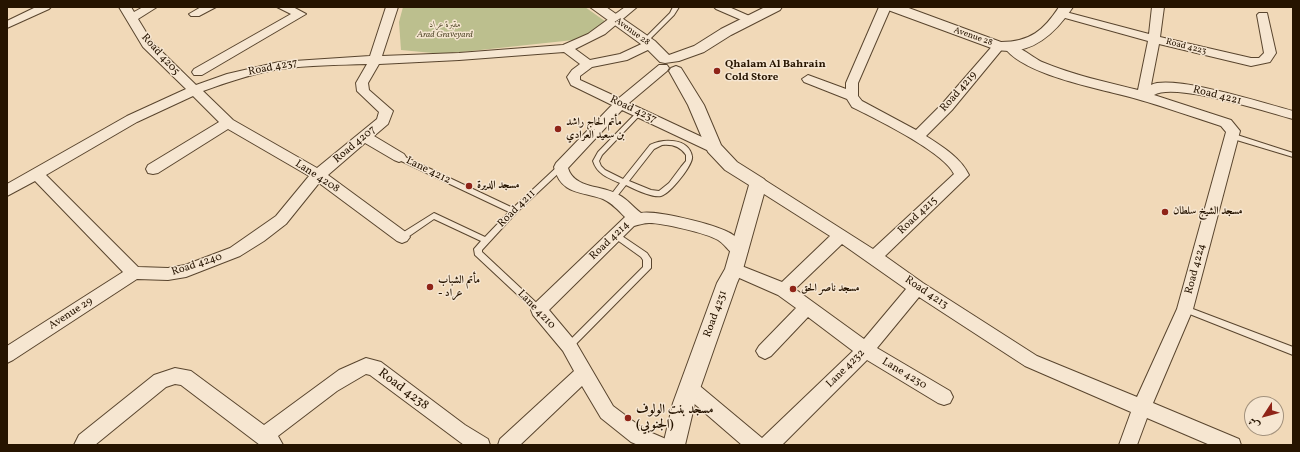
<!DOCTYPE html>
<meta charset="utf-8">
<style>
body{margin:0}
#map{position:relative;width:1300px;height:452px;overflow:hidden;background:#f1d9b8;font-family:Vollkorn,Amiri,serif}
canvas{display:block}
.frame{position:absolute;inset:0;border:8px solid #261400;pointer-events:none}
.north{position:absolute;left:1244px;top:396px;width:40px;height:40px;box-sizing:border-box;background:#f6e6d1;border:1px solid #a3927d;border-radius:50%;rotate:234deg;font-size:11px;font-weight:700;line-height:16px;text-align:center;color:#261400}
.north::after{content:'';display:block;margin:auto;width:14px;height:18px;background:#8f2418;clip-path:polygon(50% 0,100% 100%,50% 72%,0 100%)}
</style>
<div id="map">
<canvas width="1300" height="452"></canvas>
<div class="frame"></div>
<div class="north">ش</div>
</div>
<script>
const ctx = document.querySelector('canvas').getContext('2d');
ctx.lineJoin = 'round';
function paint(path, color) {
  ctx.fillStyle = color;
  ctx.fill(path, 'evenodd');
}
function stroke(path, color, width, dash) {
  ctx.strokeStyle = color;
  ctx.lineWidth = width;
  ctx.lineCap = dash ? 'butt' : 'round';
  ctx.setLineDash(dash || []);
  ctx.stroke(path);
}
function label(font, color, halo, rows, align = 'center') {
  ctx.font = font + ' Vollkorn,Amiri,serif';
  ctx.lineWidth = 3;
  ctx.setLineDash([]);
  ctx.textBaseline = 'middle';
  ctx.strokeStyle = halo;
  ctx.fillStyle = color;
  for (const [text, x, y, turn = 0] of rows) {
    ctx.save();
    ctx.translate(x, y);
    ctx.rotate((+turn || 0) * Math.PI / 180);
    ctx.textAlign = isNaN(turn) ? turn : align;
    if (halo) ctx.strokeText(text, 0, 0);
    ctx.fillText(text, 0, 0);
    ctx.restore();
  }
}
paint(new Path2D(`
 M403,7H585L609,24L583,39L443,54L401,50L399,22Z`), '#bcbf8e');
const service = new Path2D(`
 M673,7H679L674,15L647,42H643V40L670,13Z
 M640,110L643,112L642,113L602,155L599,161L601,166L605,170L623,179L650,145C662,139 688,137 692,156C694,164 670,194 661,196C653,198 634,189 626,185L614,200H610L609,198L610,196L620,183C608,178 597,174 593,161L598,152L638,111ZM662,145C672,144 680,146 686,155V161L681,167L669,183L659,191L651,190L629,181L654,149Z
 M1230,134H1234L1293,153V157L1230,138L1229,136Z
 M397,155H401L513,208L559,165H563L564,167L563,169L516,213L482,250V252L542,308L543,310L542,312L539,313L536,312L475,255L474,249L481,241L434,219L405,239H399L398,237L399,235L434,213L485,237L509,212L397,159L396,157Z
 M616,232L647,253L651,259V268L572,348L569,349L566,348L565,346L566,344L643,267V260L641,257L613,237L612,235L613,233Z
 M1185,306L1293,347V355L1182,311L1181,309L1182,307Z`);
const minor = new Path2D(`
 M36,7H51L49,9L7,28V21Z
 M119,7H131L134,12L143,7H157L138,19L152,42L196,85L227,74L279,62L370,56L386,7H398L382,56L459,53L563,45L588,34L625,7H637L605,34L575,49L590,60L620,54L650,40L656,44L654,47L627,60L592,67L580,76V80L619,98L659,65H667L669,68L667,71L629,103L719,145L721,148L719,151H709L622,110L568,168C574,189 603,185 619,195C627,199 633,207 641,213C656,210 713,224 728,232C735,235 744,244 748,251L745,255C732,260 728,246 718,240C706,233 663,223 649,223C644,223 638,225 634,226L549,310L575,341L613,406L645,430L666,439L668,445H638L631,442L601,418L582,386L520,445H498L500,439L574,371L563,351L533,315L531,310L533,305L625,217C618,210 612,203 603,199C581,191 561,195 554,167L556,163L612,105L571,85L567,77L572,70L580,64L564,52L459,60L379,64L368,83L369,90L393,111L388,124L374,136L404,154L406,157L404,160L399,162L394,160L365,143L328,175L407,233L410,237L407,241L402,243L397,241L319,183L286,224L264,241L240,256L186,277L168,280L137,279L13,360L7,363V346L123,272L35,181L7,196V184L127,116L186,89L143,47ZM367,64L356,83L357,91L379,112L377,119L317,168L233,120L203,91C228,82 254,73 280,69C309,65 338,65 367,64ZM193,96L219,122L148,165L146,169L148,173L153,174L158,173L228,129L309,176L276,216L230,248L185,265L168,268L138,267L46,175L137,122Z
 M201,7H216L199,16H191L189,14Z
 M277,7H293L306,14L202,75H194L192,72L194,69L291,14Z
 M714,7H729L754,18L756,20L754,22H746L716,9Z
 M879,7H891L858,83V96L862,101L916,130L942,104L995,43L999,42L1005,46C1013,40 1033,58 1042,62C1073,75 1106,82 1138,90L1148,41L1058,16L1056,14L1058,12L1062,11L1149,34L1152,7H1164L1160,37L1251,58H1259L1264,53L1257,15L1259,13H1267L1276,53L1270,62L1251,66L1159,44L1151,85C1173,74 1266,104 1293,111V119C1266,112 1175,82 1154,95L1231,120L1240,131L1193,309L1153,403L1239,439L1241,445H1210L1147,418L1137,445H1119L1131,412L1025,366L919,297L877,348L950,391L953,397L950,403L944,405L938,403L867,360L782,445H742L683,394L680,388L683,382L689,380L695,382L762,438L853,351L808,317L771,356L765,359L759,356L756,351L759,346L796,308L778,295L728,273L726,269L728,265L734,263L782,282L830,236L753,187L751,183L753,179L758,178L763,179L873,249L954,174C944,152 876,119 852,107L847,99L804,82L802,79L808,75L846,89V83ZM1004,47C1024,76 1103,89 1137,99C1165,107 1193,117 1221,126L1226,132L1177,309L1137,397L1037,356L923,283L885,256L969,175C960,157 943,147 926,136L952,110ZM842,244L906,289L864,339L795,289Z
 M366,358L381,362L465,425L488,439L490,445H464L370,375L366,374L337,391L278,436L283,445H260L181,385L175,384L166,387L95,445H74L79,435L154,375L175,368L191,371L264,425L339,370Z`);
const tertiary = new Path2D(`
 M590,7H606L655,41L669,55L694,46L721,29L765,7H782L780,10L731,35L704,52L679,61L665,63L660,62L645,47Z
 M886,7H906L1001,42C1030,42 1044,30 1059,7H1073C1055,34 1030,58 994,49L888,10Z
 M676,66L681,68L704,105L721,145L737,162L764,179L767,183L743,269L737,283L695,403L685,445H663L673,403L717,283L725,269L749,185L725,170L708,152L688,105L669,71L671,68Z`);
stroke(service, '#59452e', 2);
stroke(minor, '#59452e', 2);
stroke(tertiary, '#59452e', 2);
paint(service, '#f6e6d1');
paint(minor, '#f6e6d1');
paint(tertiary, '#f6e6d1');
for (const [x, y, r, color] of [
 [717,71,4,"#8f2418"],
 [558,129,4,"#8f2418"],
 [469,186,4,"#8f2418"],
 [1165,212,4,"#8f2418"],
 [430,287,4,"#8f2418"],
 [793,289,4,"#8f2418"],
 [628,418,4,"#8f2418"]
]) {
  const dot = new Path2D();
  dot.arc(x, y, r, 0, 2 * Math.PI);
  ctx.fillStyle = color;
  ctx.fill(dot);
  stroke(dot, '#f6e6d1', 1.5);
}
label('italic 9px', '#5a5032', '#f6e6d1', [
 ["مقبرة عراد",445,25],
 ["Arad Graveyard",445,35]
]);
label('9px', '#261400', '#f6e6d1', [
 ["Avenue 28",632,32,36],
 ["Avenue 28",973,37,19],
 ["Road 4223",1186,47,14]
]);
label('11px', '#261400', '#f6e6d1', [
 ["Road 4205",160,55,48],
 ["Road 4237",273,68,-11],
 ["Road 4219",959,92,-49],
 ["Road 4221",1217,96,14],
 ["Road 4237",633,110,25],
 ["Road 4207",355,145,-40],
 ["Lane 4212",428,171,26],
 ["Lane 4208",317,177,33],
 ["Road 4211",517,209,-45],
 ["Road 4215",918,216,-43],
 ["Road 4214",610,241,-44],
 ["Road 4240",197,265,-18],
 ["Road 4224",1196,269,-75],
 ["Road 4213",926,293,34],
 ["Lane 4210",536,310,46],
 ["Avenue 29",71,314,-33],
 ["Road 4231",716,314,-70],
 ["Lane 4232",846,369,-45],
 ["Lane 4230",904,374,31]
]);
label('bold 11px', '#261400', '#f6e6d1', [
 ["Qhalam Al Bahrain",725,65],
 ["Cold Store",725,78],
 ["مأتم الحاج راشد",566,123],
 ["بن سعيد العرادي",566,136],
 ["مسجد الديرة",477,186],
 ["مسجد الشيخ سلطان",1173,212],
 ["مأتم الشباب",438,281],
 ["- عراد",438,294],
 ["مسجد ناصر الحق",801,289]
], 'left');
label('13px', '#261400', '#f6e6d1', [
 ["Road 4238",403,390,37]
]);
label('bold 13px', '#261400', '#f6e6d1', [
 ["مسجد بنت الولوف",636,411],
 ["(الجنوبي)",636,426]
], 'left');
</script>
